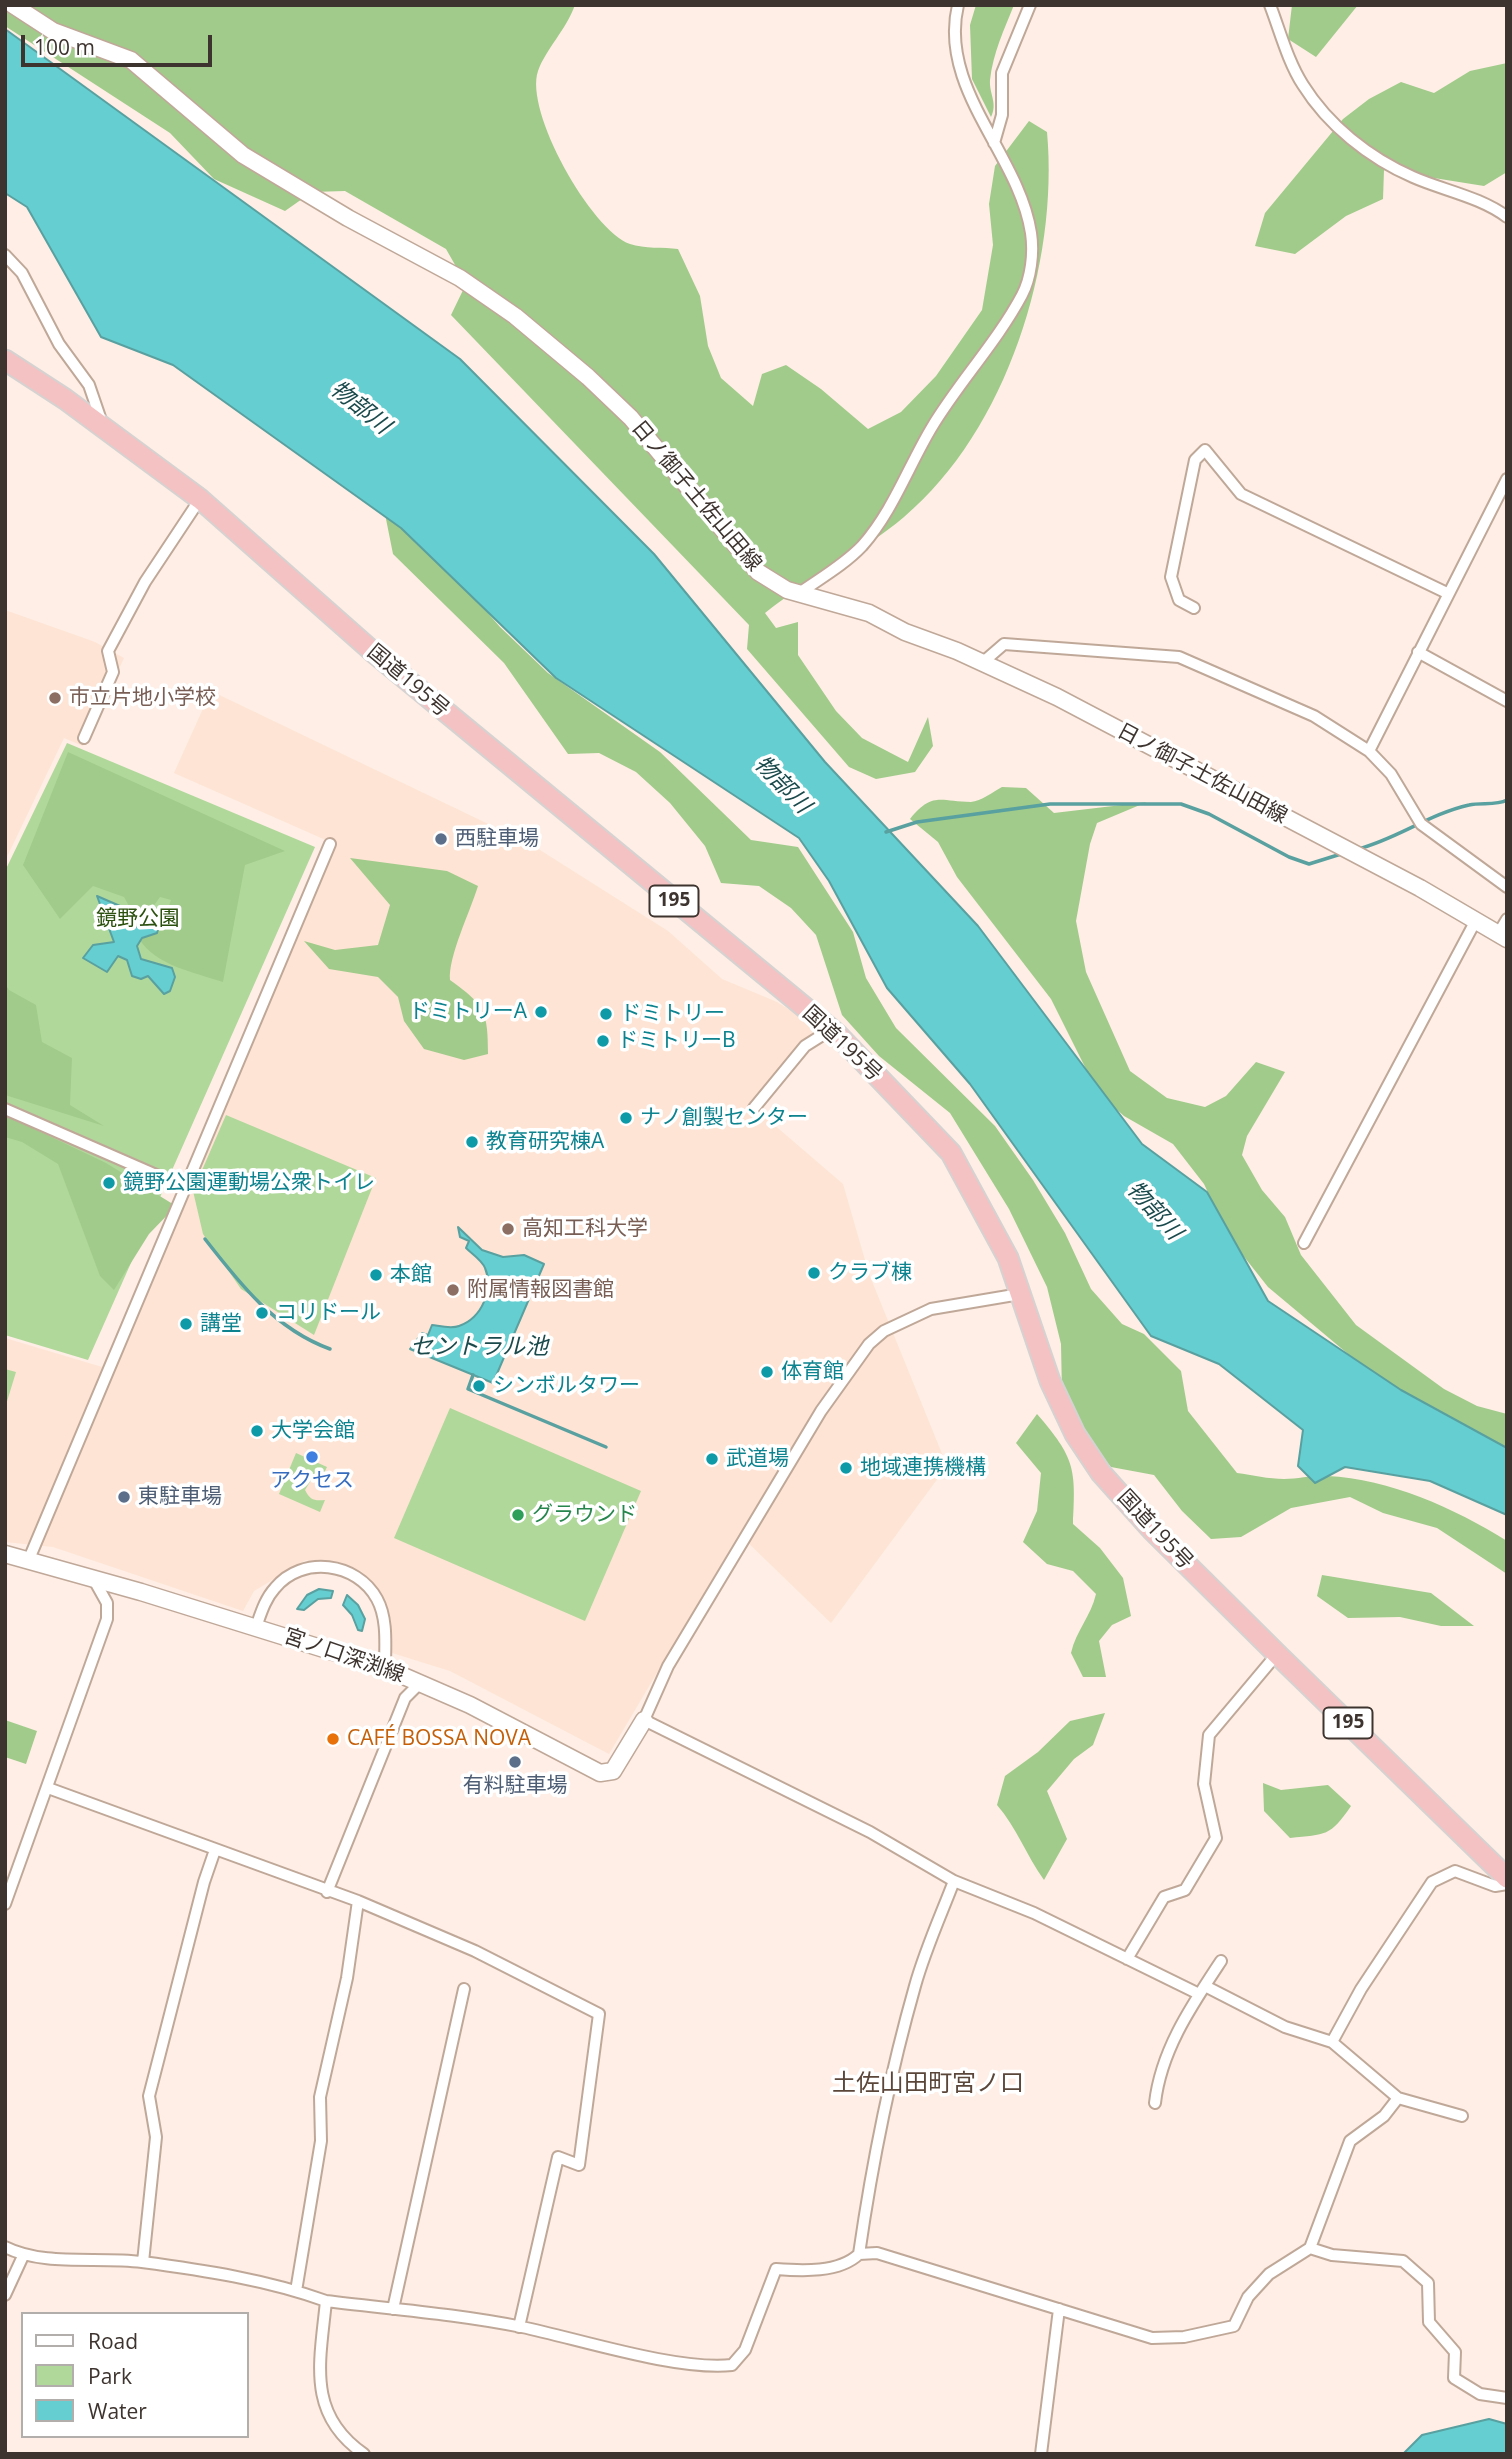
<!DOCTYPE html>
<meta charset="utf-8">
<style>
body{margin:0}
#map{position:relative;width:1512px;height:2459px;overflow:hidden;background:#feeee5;font-family:"Open Sans",sans-serif}
canvas{display:block}
.frame{position:absolute;inset:0;border:7px solid #3e342f;pointer-events:none}
.legend{position:absolute;left:21px;top:2312px;width:228px;height:126px;box-sizing:border-box;background:#fff;border:2px solid #b2aeac;margin:0;padding:9px 12px;list-style:none;font-size:21px;color:#3e342f}
.legend li{display:flex;align-items:center;gap:14px;height:35px}
.legend b{width:35px;border:2px solid #b2aeac}
.scale{position:absolute;left:21px;top:35px;width:191px;height:32px;box-sizing:border-box;border:4px solid #3e342f;border-top:0;padding-left:9px;font-size:21px;line-height:24px;white-space:nowrap;color:#3e342f;-webkit-text-stroke:5px #fff;paint-order:stroke}
</style>
<div id="map">
<canvas width="1512" height="2459"></canvas>
<div class="frame"></div>
<ul class="legend">
<li><b style="height:9px;background:#fff"></b>Road</li>
<li><b style="height:19px;background:#b0d89b"></b>Park</li>
<li><b style="height:19px;background:#65ced0"></b>Water</li>
</ul>
<div class="scale">100 m</div>
</div>
<script>
const ctx = document.querySelector('canvas').getContext('2d');
ctx.lineJoin = 'round';
function paint(path, color) {
  ctx.fillStyle = color;
  ctx.fill(path, 'evenodd');
}
function stroke(path, color, width, dash) {
  ctx.strokeStyle = color;
  ctx.lineWidth = width;
  ctx.lineCap = dash ? 'butt' : 'round';
  ctx.setLineDash(dash || []);
  ctx.stroke(path);
}
function label(font, color, halo, rows, align = 'center') {
  ctx.font = font + ' "Open Sans","Noto Sans JP",sans-serif';
  ctx.lineWidth = 7;
  ctx.setLineDash([]);
  ctx.textBaseline = 'middle';
  ctx.strokeStyle = halo;
  ctx.fillStyle = color;
  for (const [text, x, y, turn = 0] of rows) {
    ctx.save();
    ctx.translate(x, y);
    ctx.rotate((+turn || 0) * Math.PI / 180);
    ctx.textAlign = isNaN(turn) ? turn : align;
    if (halo) ctx.strokeText(text, 0, 0);
    ctx.fillText(text, 0, 0);
    ctx.restore();
  }
}
paint(new Path2D(`
 M5,610L95,642L124,658L83,746L64,738L5,861Z
 M211,691L532,845L668,931L722,979L777,1002L819,1028L758,1111L843,1184L869,1274L947,1466L831,1623L739,1534L609,1754L450,1671L389,1652L385,1602L361,1571L306,1560L254,1591L243,1611L53,1547L5,1542V1338L102,1367L328,841L174,773Z`), '#fee4d4');
paint(new Path2D(`
 M67,743L315,847L88,1360L5,1335V871Z
 M226,1115L376,1178L314,1335L241,1289L203,1234L193,1191Z
 M5,1369L16,1372L5,1408Z
 M450,1408L641,1491L585,1621L394,1538Z
 M296,1453L327,1467L324,1473L313,1477L305,1490C310,1500 314,1501 325,1500L320,1512L279,1494Z`), '#b0d89b');
paint(new Path2D(`
 M5,5H575C566,30 546,49 538,71C524,111 591,230 630,244C644,249 664,247 678,249L700,296L708,346L721,378L753,406L762,374L786,365L821,389L868,429L901,412L936,376L982,310L993,245L989,204L995,166L1029,121L1047,132C1059,263 1007,430 904,517C861,553 809,578 765,613L776,628L798,622V655L836,711L862,738L908,762L928,717L933,746L915,772L876,779L849,767L747,649L749,625L451,315L466,284L446,249L345,191L312,192L285,211L214,179L170,133L5,26Z
 M976,5H1014C1004,30 993,53 990,80C989,94 998,103 991,117L972,79L970,25Z
 M1292,5H1358L1316,57L1288,39Z
 M1507,63V172L1484,186L1384,170L1383,199L1346,216L1295,254L1255,246L1265,213L1343,119L1369,99L1401,82L1434,93L1470,71Z
 M385,514L417,531L500,627L548,673L660,752L751,840L798,847L853,932L866,978L896,1028L995,1126L1033,1180L1065,1233L1091,1289L1122,1324L1144,1334L1181,1371L1188,1411L1237,1473C1252,1475 1269,1479 1284,1479C1299,1479 1313,1475 1327,1476C1390,1479 1454,1508 1507,1541V1574L1437,1528L1383,1513L1350,1497L1291,1508L1241,1537L1211,1539L1182,1511L1154,1475L1111,1467L1082,1435L1062,1393L1061,1344L1047,1287L1009,1209L950,1113L879,1056L842,1015L816,935L791,908L759,886L721,883L705,846L670,803L636,772L599,753L568,754L504,663L393,554Z
 M68,752L285,851L245,865L223,982C193,972 157,966 139,939L160,931L171,900L160,897L147,915L135,917L124,897L93,886L60,919L23,865Z
 M1002,787L1026,788L1054,813L1147,802L1097,823L1090,844L1076,921L1086,972L1130,1071L1167,1098L1205,1107L1226,1096L1256,1062L1285,1072L1247,1136L1242,1155L1262,1190L1285,1217L1301,1255L1356,1325L1444,1389L1477,1406L1507,1414V1450L1471,1440L1372,1374L1268,1287L1230,1239L1204,1184L1173,1144L1124,1116L1098,1093L1051,999L957,877L938,842L910,819C933,791 940,802 971,802C981,801 993,792 1002,787Z
 M350,858L447,871L478,886C470,912 448,957 450,980C485,1005 488,1012 488,1054L464,1060L424,1049L404,1021L398,997L378,977L329,969L304,941L335,950L378,945L390,905Z
 M5,984L9,990L36,1005L42,1042L72,1058L70,1105L104,1126L5,1095Z
 M5,1115L106,1163L176,1206L149,1234L114,1290L100,1276L58,1164L22,1142L5,1137Z
 M1037,1414C1075,1458 1076,1468 1073,1524L1100,1548L1123,1578L1131,1616L1112,1625L1099,1641L1106,1677H1083L1071,1653C1076,1631 1091,1616 1096,1594L1073,1571L1047,1564L1023,1542L1037,1511L1041,1473L1016,1443Z
 M1322,1575L1431,1593L1474,1626H1441L1400,1617L1348,1618L1317,1596Z
 M1105,1713L1093,1745L1074,1759L1047,1791L1067,1839L1044,1880C1026,1855 1017,1828 997,1805L1005,1776L1038,1752L1070,1721Z
 M5,1720L37,1731L26,1764L5,1757Z
 M1263,1783L1281,1790L1328,1785L1351,1806C1330,1837 1326,1834 1290,1838L1264,1811Z`), '#a1cb8b');
const water = new Path2D(`
 M5,29L460,359L654,554L825,762L978,926L1142,1144L1207,1192L1268,1301L1401,1390L1507,1448V1515L1430,1481L1345,1467L1315,1483L1298,1466L1303,1430L1219,1364L1151,1336L970,1084L887,988L829,881L799,838L556,678L401,528L173,365L101,337L27,207L5,193Z
 M97,896L120,906L125,919L135,927L155,924L165,907L157,933L142,938L137,946L141,959L172,968L175,977L170,991L164,994L148,976L141,979L132,976L127,960L118,956L107,972L83,958L93,945L114,942Z
 M458,1227L482,1250L503,1257L524,1255L544,1264L493,1383L410,1349L422,1333L428,1335L432,1325C440,1326 451,1329 459,1326C482,1318 494,1289 485,1268C482,1260 472,1254 466,1248L469,1241L460,1237Z
 M319,1589L333,1591L331,1598L318,1599L304,1610L297,1609L307,1595Z
 M347,1595L358,1605L365,1619L362,1631L358,1630L352,1615L343,1605Z
 M1489,2419L1507,2424V2454H1403L1422,2435Z`);
paint(water, '#65ced0');
stroke(water, '#59a0a0', 2);
stroke(new Path2D(`
 M886,832L917,822L1050,804H1181L1209,814L1289,857L1309,864L1341,854
 M1358,849C1397,839 1429,814 1469,805C1481,802 1496,806 1507,800
 M205,1239C240,1284 275,1329 330,1349
 M473,1375L468,1389L606,1447`), '#59a0a0', 3.5);
const minor = new Path2D(`
 M1270,5C1280,31 1288,62 1303,85C1328,125 1369,158 1413,177C1442,190 1481,197 1507,217
 M994,143L1002,115V73L1030,5
 M5,255L22,273L59,344L89,385L102,423
 M798,594C819,579 844,565 862,546C893,511 908,467 932,427C959,382 997,342 1022,295C1031,278 1034,253 1031,233C1019,154 938,89 958,5
 M1194,608L1179,600L1171,577L1195,460L1205,450L1241,494L1447,593
 M1418,652L1507,701
 M982,663L1004,644L1179,657L1314,716L1369,751L1391,774L1421,824L1507,887
 M84,738L113,672L108,651L145,582L200,499
 M1369,751L1507,479
 M1498,934L1507,919
 M754,1108L805,1046L832,1029
 M5,1109L186,1188
 M1304,1243L1475,922
 M1020,1294L931,1309L884,1331L869,1344L821,1411L668,1666L644,1720L870,1832L954,1881L1034,1913L1199,1994
 M29,1559L330,844
 M256,1627C261,1613 265,1599 275,1588C302,1555 357,1562 377,1599C388,1619 385,1646 385,1668
 M48,1788L358,1901L475,1951L599,2014L579,2165L558,2157L519,2327
 M327,1892L405,1698L420,1683
 M5,1904L107,1619V1603L93,1578
 M1127,1959L1164,1897L1185,1890L1216,1838L1204,1784L1209,1735L1277,1654
 M1205,1986L1285,2027L1332,2042L1398,2098L1462,2116
 M1332,2042L1361,1989L1432,1882L1455,1871L1495,1886L1507,1884
 M1155,2103C1161,2050 1192,2005 1221,1961
 M5,2247C45,2267 98,2256 142,2262C203,2270 268,2280 326,2301C391,2309 457,2314 522,2327C579,2339 677,2371 732,2365L745,2350L776,2269C802,2271 839,2273 859,2254L877,2253L1152,2338L1184,2337L1234,2326L1248,2297L1269,2274L1310,2248L1350,2141L1384,2116L1398,2098
 M1310,2248L1332,2255L1403,2261L1428,2283L1429,2322L1455,2352L1454,2378L1480,2394L1507,2398
 M859,2254C872,2164 890,2074 915,1986C925,1950 941,1915 954,1881
 M143,2262L156,2137L149,2096L204,1882L215,1850
 M296,2291L321,2141L320,2097L347,1978L358,1901
 M5,2295L23,2256
 M326,2301C320,2362 306,2414 364,2454
 M393,2309L464,1989
 M1041,2454L1059,2309`);
const secondary = new Path2D(`
 M13,5L53,31L131,60L243,155L348,218L460,278L515,316L588,377L631,418L758,572L787,590L869,613L905,632L957,651L1057,697L1420,888L1507,939
 M5,1554L141,1592L385,1668L470,1705L600,1773L613,1771L644,1720`);
const trunk = new Path2D(`
 M5,360L65,399L200,499L372,651L837,1034L951,1153L1008,1258L1050,1381L1075,1434L1101,1473L1152,1530L1277,1654L1507,1878`);
stroke(minor, '#c0a899', 14);
stroke(secondary, '#c0a899', 19);
stroke(trunk, '#d5d2d1', 23);
stroke(minor, '#fff', 10);
stroke(secondary, '#fff', 16);
stroke(trunk, '#f4c2c2', 19);
for (const [x, y, r, color] of [
 [55,698,7,"#8d6e63"],
 [441,839,7,"#5c6f8a"],
 [541,1012,7,"#0f9aa8"],
 [606,1014,7,"#0f9aa8"],
 [603,1041,7,"#0f9aa8"],
 [626,1118,7,"#0f9aa8"],
 [472,1142,7,"#0f9aa8"],
 [109,1183,7,"#0f9aa8"],
 [508,1229,7,"#8d6e63"],
 [814,1273,7,"#0f9aa8"],
 [376,1275,7,"#0f9aa8"],
 [453,1290,7,"#8d6e63"],
 [262,1313,7,"#0f9aa8"],
 [186,1324,7,"#0f9aa8"],
 [767,1372,7,"#0f9aa8"],
 [479,1386,7,"#0f9aa8"],
 [257,1431,7,"#0f9aa8"],
 [312,1457,7,"#3f7fe0"],
 [712,1459,7,"#0f9aa8"],
 [846,1468,7,"#0f9aa8"],
 [124,1497,7,"#5c6f8a"],
 [518,1515,7,"#2e9e5b"],
 [333,1739,7,"#e8710a"],
 [515,1762,7,"#5c6f8a"]
]) {
  const dot = new Path2D();
  dot.arc(x, y, r, 0, 2 * Math.PI);
  ctx.fillStyle = color;
  ctx.fill(dot);
  stroke(dot, '#fff', 2.5);
}
for (const [x, y, w] of [
 [674,901,49],
 [1348,1723,49]
]) {
  const box = new Path2D();
  box.roundRect(x - w / 2, y - 15.5, w, 31, 5);
  ctx.fillStyle = '#fff';
  ctx.fill(box);
  stroke(box, '#3e342f', 2);
}
label('bold 19px', '#3e342f', null, [
 ["195",674,901],
 ["195",1348,1723]
]);
label('21px', '#3e342f', '#fff', [
 ["日ノ御子土佐山田線",696,496,50],
 ["国道195号",408,681,40],
 ["日ノ御子土佐山田線",1202,774,28],
 ["国道195号",842,1044,43],
 ["国道195号",1155,1530,47],
 ["宮ノ口深渕線",344,1656,19]
]);
label('21px', '#785e54', '#fff', [
 ["市立片地小学校",69,698],
 ["高知工科大学",522,1229],
 ["附属情報図書館",467,1290]
], 'left');
label('21px', '#4e5e75', '#fff', [
 ["西駐車場",455,839],
 ["東駐車場",138,1497],
 ["有料駐車場",515,1786,"center"]
], 'left');
label('21px', '#2c510f', '#fff', [
 ["鏡野公園",138,919]
]);
label('21px', '#0d838f', '#fff', [
 ["ドミトリーA",527,1012,"right"],
 ["ドミトリー",620,1014],
 ["ドミトリーB",617,1041],
 ["ナノ創製センター",640,1118],
 ["教育研究棟A",486,1142],
 ["鏡野公園運動場公衆トイレ",123,1183],
 ["クラブ棟",828,1273],
 ["本館",390,1275],
 ["コリドール",276,1313],
 ["講堂",200,1324],
 ["体育館",781,1372],
 ["シンボルタワー",493,1386],
 ["大学会館",271,1431],
 ["武道場",726,1459],
 ["地域連携機構",860,1468]
], 'left');
label('21px', '#366cbe', '#fff', [
 ["アクセス",312,1481]
]);
label('21px', '#27864d', '#fff', [
 ["グラウンド",532,1515]
], 'left');
label('21px', '#c56008', '#fff', [
 ["CAFÉ BOSSA NOVA",347,1739]
], 'left');
label('italic 23px', '#1b4a4c', '#fff', [
 ["物部川",360,408,39],
 ["物部川",782,785,46],
 ["物部川",1154,1211,48],
 ["セントラル池",479,1347]
]);
label('24px', '#5b463a', '#fff', [
 ["土佐山田町宮ノ口",928,2084]
]);
</script>
